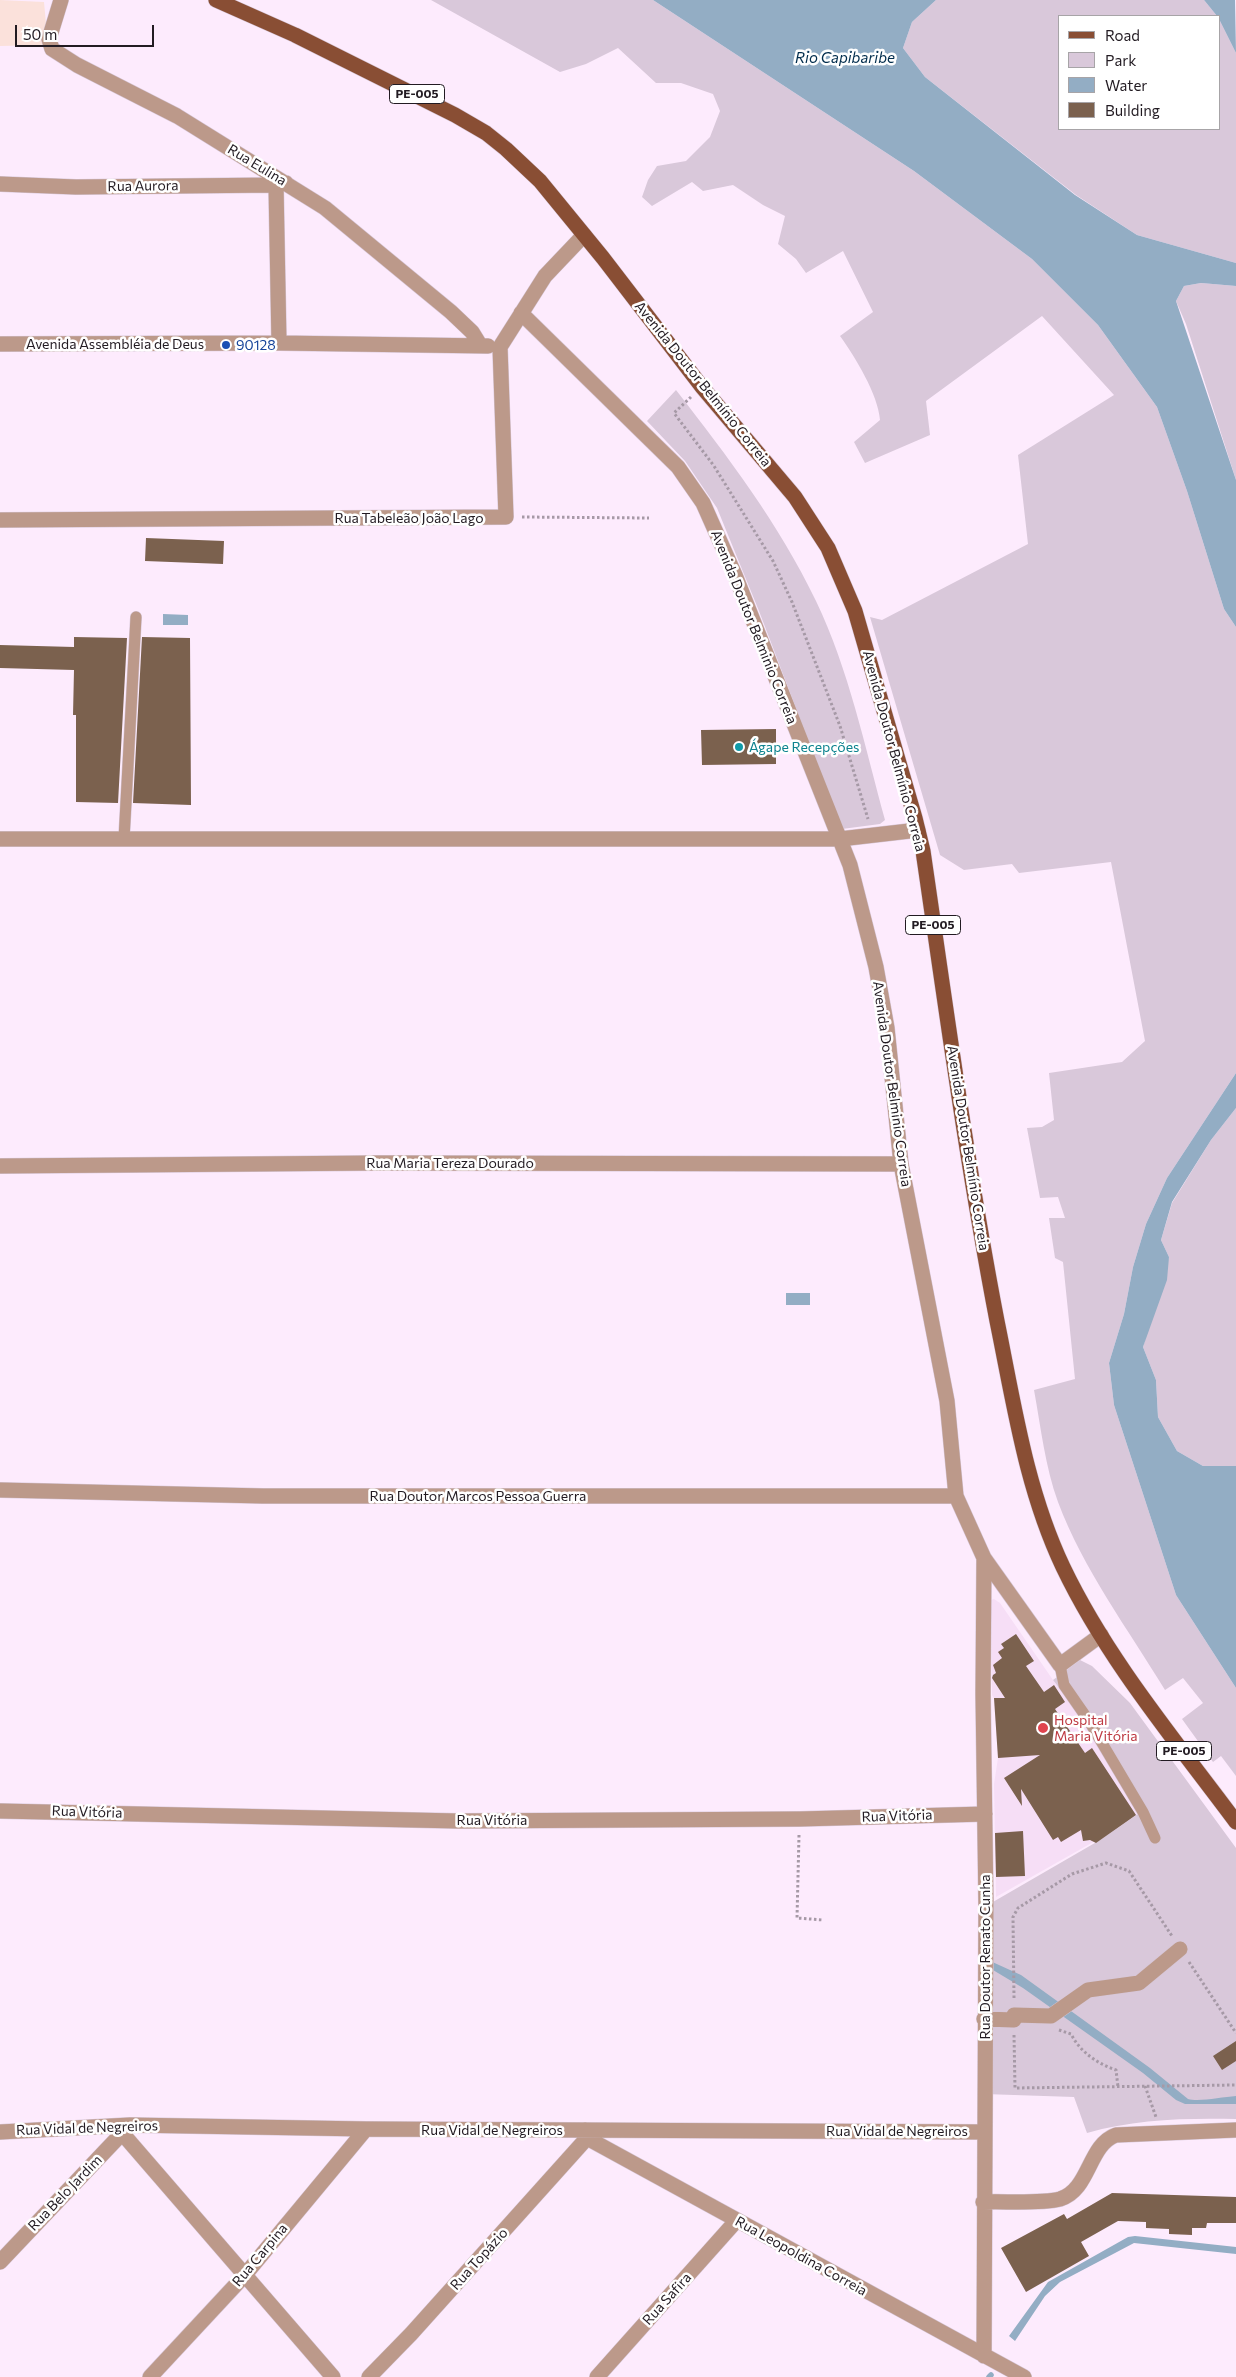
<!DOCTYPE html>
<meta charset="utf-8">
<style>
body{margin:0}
#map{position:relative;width:1236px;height:2377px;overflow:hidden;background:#fdebfd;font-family:Commissioner,sans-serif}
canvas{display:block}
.legend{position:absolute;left:1058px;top:15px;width:162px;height:115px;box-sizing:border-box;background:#fff;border:1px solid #a7a4a7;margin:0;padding:6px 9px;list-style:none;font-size:15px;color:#221b22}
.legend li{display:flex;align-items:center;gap:10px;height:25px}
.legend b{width:25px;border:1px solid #a7a4a7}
.scale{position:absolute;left:15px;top:25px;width:139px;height:22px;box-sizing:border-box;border:2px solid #221b22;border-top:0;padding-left:6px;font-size:15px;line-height:18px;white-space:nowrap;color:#221b22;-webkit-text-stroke:4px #fff;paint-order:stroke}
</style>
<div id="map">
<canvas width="1236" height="2377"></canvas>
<ul class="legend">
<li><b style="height:6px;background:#894e34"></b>Road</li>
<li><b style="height:14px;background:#d9c8da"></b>Park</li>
<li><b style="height:14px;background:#93adc4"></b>Water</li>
<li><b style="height:14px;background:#7b614e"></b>Building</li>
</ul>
<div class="scale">50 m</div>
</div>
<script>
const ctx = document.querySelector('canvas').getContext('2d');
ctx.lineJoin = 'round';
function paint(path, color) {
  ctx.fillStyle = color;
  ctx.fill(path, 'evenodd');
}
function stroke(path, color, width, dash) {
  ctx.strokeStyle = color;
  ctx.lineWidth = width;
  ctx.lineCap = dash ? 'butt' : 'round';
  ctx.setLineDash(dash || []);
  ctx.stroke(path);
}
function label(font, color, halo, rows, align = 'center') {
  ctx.font = font + ' Commissioner,sans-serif';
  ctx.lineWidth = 5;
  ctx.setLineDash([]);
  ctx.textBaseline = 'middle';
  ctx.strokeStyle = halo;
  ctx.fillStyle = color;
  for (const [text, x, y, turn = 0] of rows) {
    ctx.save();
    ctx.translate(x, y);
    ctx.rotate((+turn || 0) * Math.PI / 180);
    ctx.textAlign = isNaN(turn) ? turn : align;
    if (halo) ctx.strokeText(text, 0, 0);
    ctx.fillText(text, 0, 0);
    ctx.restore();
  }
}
paint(new Path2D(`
 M0,0L44,2L48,45L0,46Z`), '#fbe1db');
paint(new Path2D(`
 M994,1599L1000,1603L1053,1680L1127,1776L1148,1811L996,1897L994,1784L998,1758L994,1698L992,1695L991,1600Z`), '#f6def6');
paint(new Path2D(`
 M431,0H653L914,171L1032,259L1098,325L1157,407L1187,491L1224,609L1236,627V1073L1167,1178L1146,1224L1133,1267L1124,1314L1109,1363L1114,1405L1176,1595L1236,1688V1776L1221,1756L1213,1762L1182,1719L1203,1703L1183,1678L1165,1690C1128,1629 1083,1569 1058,1502C1045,1466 1041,1428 1034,1390L1075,1379L1063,1262L1055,1258L1049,1218H1065L1058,1197L1040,1198L1027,1128L1042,1127L1054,1120L1049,1073L1122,1062L1145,1041L1111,862L1019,873L1012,864L964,870L940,855L870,617L882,620L1028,544L1018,455L1114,395L1042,316L926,401L930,435L865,463L854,442L880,420C878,394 855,357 840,336L873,312L843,251L806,273L796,259L778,244L785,216L763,205L733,185L703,191L692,182L652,206L642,197L648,180L657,166L686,161L710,137L720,111L713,94L681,83H656L618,48L586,64L560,72Z
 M936,0H1204L1217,16H1060V129H1220V21L1236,53V263L1137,235L1076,195L925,77L903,48L912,22Z
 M1201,283L1236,286V480L1186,324L1176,301L1184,286Z
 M676,390C728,457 779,524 816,601C849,670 865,747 885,820L880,824L842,829L759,611L717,508L685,461L647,421Z
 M1236,1108V1466H1203L1177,1451L1158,1417L1156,1380L1143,1347L1169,1257L1161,1240L1172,1203L1211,1140Z
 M1080,1660L1092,1666L1130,1703L1236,1848V2119C1186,2118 1135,2119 1087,2133L1074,2097L984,2094L986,1906L1100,1840L1138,1814L1148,1811L1127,1776L1053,1680Z`), '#d9c8da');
paint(new Path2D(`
 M653,0H936L912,22L903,48L925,77L1075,195L1137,235L1236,263V286L1201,283L1184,286L1176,301L1236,480V627L1224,609L1187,491L1157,407L1098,325L1032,259L914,171Z
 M1204,0H1235L1236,53L1220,21V16H1217Z
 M163,614L188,615V625H163Z
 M1236,1073V1108L1211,1140L1172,1202L1161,1240L1169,1257L1167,1280L1143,1347L1156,1380L1158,1417L1177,1451L1203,1466H1236V1688L1176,1595L1114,1405L1109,1363L1124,1314L1133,1267L1146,1224L1167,1178Z
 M786,1293H810V1305H786Z
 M988,1960L1021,1975L1150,2068L1188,2099C1199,2102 1222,2097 1236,2096V2104H1185L1176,2100L1143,2073L1023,1988L988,1967Z
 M1135,2236L1236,2247V2254L1134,2243L1060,2282L1045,2296L1015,2341L1009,2336L1048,2282L1128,2237Z`), '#93adc4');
stroke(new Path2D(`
 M989,2377L991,2375`), '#93adc4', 5.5);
paint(new Path2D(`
 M146,538L224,541L223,564L145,561Z
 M74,637L127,638L118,803L76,802V715H73L74,670L0,668V645L74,647Z
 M142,637L190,638L191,805L133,803Z
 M776,729V764L702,765L701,730Z
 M1016,1634L1034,1661L1026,1666L1044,1692L1054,1685L1065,1702L1055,1709L1085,1753L1092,1748L1136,1815L1096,1843L1090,1840L1083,1841L1081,1830L1061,1842L1058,1837L1053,1840L1021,1789L1022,1806L1004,1778L1040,1755L998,1758L994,1698H1005L992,1678L993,1675L996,1673L993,1665L1002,1658L998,1652L1004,1648L1001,1644Z
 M1023,1831L1025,1876L996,1877L995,1833Z
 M1236,2041V2061L1222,2070L1213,2056Z
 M1112,2193L1236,2197V2223H1207L1206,2228H1192V2235L1169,2234V2229L1146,2228V2222L1118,2221L1081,2242L1089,2256L1026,2292L1001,2248L1064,2214L1067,2219Z`), '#7b614e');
const lane = new Path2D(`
 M124,839L136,617
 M1060,1665L1064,1685L1089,1721L1143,1812L1155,1838`);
const street = new Path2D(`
 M61,0L49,39L52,49L77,65L177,116L325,208L451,312L472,332L480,345
 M0,184L76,187L276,185L286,183
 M276,185L279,343
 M521,313L678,467L703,503L735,575L850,865L876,967L887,1028L901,1164L947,1401L956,1496L984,1558L1060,1665L1101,1635
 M0,344L279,343L488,346
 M0,520L506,517L500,347L545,276L584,235
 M0,839H840L918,830
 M0,1166L378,1163L901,1164
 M0,1490L263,1496H956
 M0,1811L458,1821L800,1819L985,1814
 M1014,2015L1051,2016L1088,1990L1139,1983L1180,1949
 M984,2019L1014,2020
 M585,2130L587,2138L1024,2377
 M0,2132L130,2125L366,2129L985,2132
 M122,2133L333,2377
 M983,2202C1004,2201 1040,2204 1060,2199C1090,2190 1088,2145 1116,2135L1236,2130
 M0,2262L128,2127
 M984,2356L986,1906L983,1694L984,1558
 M150,2377L244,2276L366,2129
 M369,2377L411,2334L587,2138
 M597,2377L737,2220`);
const primary = new Path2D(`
 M216,0L295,35L455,115L486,133L506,149L540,181L603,258L702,387L795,497L828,548L855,611L915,818L923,851C946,1008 967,1165 997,1321C1014,1404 1026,1489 1063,1567C1107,1659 1175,1740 1236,1822`);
stroke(lane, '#d6c6d6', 12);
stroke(street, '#d6c6d6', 16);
stroke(primary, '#d6c6d6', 16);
stroke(new Path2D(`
 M691,397L674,413L714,466L773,561L792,602L840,726L868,819
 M522,517L649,518
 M799,1835L797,1918L823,1920
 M1189,1962L1236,2033
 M1014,1998L1013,1917L1018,1908L1072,1874L1106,1863L1129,1871L1172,1936
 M1059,2030L1071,2034C1080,2052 1098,2064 1116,2070L1118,2087
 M1014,2035L1015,2088L1236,2085
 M1145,2086L1156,2117`), '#a699a6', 3, [2.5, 2.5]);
stroke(lane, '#bc998a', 11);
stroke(street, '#bc998a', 15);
stroke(primary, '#894e34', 15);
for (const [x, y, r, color] of [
 [226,345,5,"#1a4fb4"],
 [739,747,5,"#0f9aa8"],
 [1043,1728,6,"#e0444e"]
]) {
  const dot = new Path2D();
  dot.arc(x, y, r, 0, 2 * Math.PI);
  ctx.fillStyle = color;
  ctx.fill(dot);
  stroke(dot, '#fff', 2);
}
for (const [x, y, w] of [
 [417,94,55],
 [933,925,55],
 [1184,1751,55]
]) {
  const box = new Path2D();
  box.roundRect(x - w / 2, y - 9.5, w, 19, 4);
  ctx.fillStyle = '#fff';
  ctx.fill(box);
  stroke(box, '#221b22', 1);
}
label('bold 12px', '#221b22', null, [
 ["PE-005",417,94],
 ["PE-005",933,925],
 ["PE-005",1184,1751]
]);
label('14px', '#221b22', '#fff', [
 ["Rua Eulina",257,165,31],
 ["Rua Aurora",143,186,-1],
 ["Avenida Assembléia de Deus",115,344],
 ["Avenida Doutor Belmínio Correia",703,384,51],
 ["Rua Tabeleão João Lago",409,518],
 ["Avenida Doutor Belminio Correia",754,627,68],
 ["Avenida Doutor Belmínio Correia",894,751,75],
 ["Avenida Doutor Belminio Correia",892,1084,82],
 ["Avenida Doutor Belmínio Correia",968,1148,81],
 ["Rua Maria Tereza Dourado",450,1163],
 ["Rua Doutor Marcos Pessoa Guerra",478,1496],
 ["Rua Vitória",87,1812,2],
 ["Rua Vitória",897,1816,-2],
 ["Rua Vitória",492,1820],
 ["Rua Doutor Renato Cunha",985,1957,-90],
 ["Rua Vidal de Negreiros",87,2128,-2],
 ["Rua Vidal de Negreiros",492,2130],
 ["Rua Vidal de Negreiros",897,2131],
 ["Rua Belo Jardim",65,2193,-46],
 ["Rua Carpina",260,2255,-50],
 ["Rua Leopoldina Correia",801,2256,29],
 ["Rua Topázio",479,2259,-48],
 ["Rua Safira",667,2299,-48]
]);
label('14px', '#164399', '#fff', [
 ["90128",236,345]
], 'left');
label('14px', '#0d838f', '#fff', [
 ["Ágape Recepções",749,747]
], 'left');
label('14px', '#be3a42', '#fff', [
 ["Hospital",1054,1720],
 ["Maria Vitória",1054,1736]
], 'left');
label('italic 15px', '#002c4c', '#fff', [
 ["Rio Capibaribe",845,58]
]);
</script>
